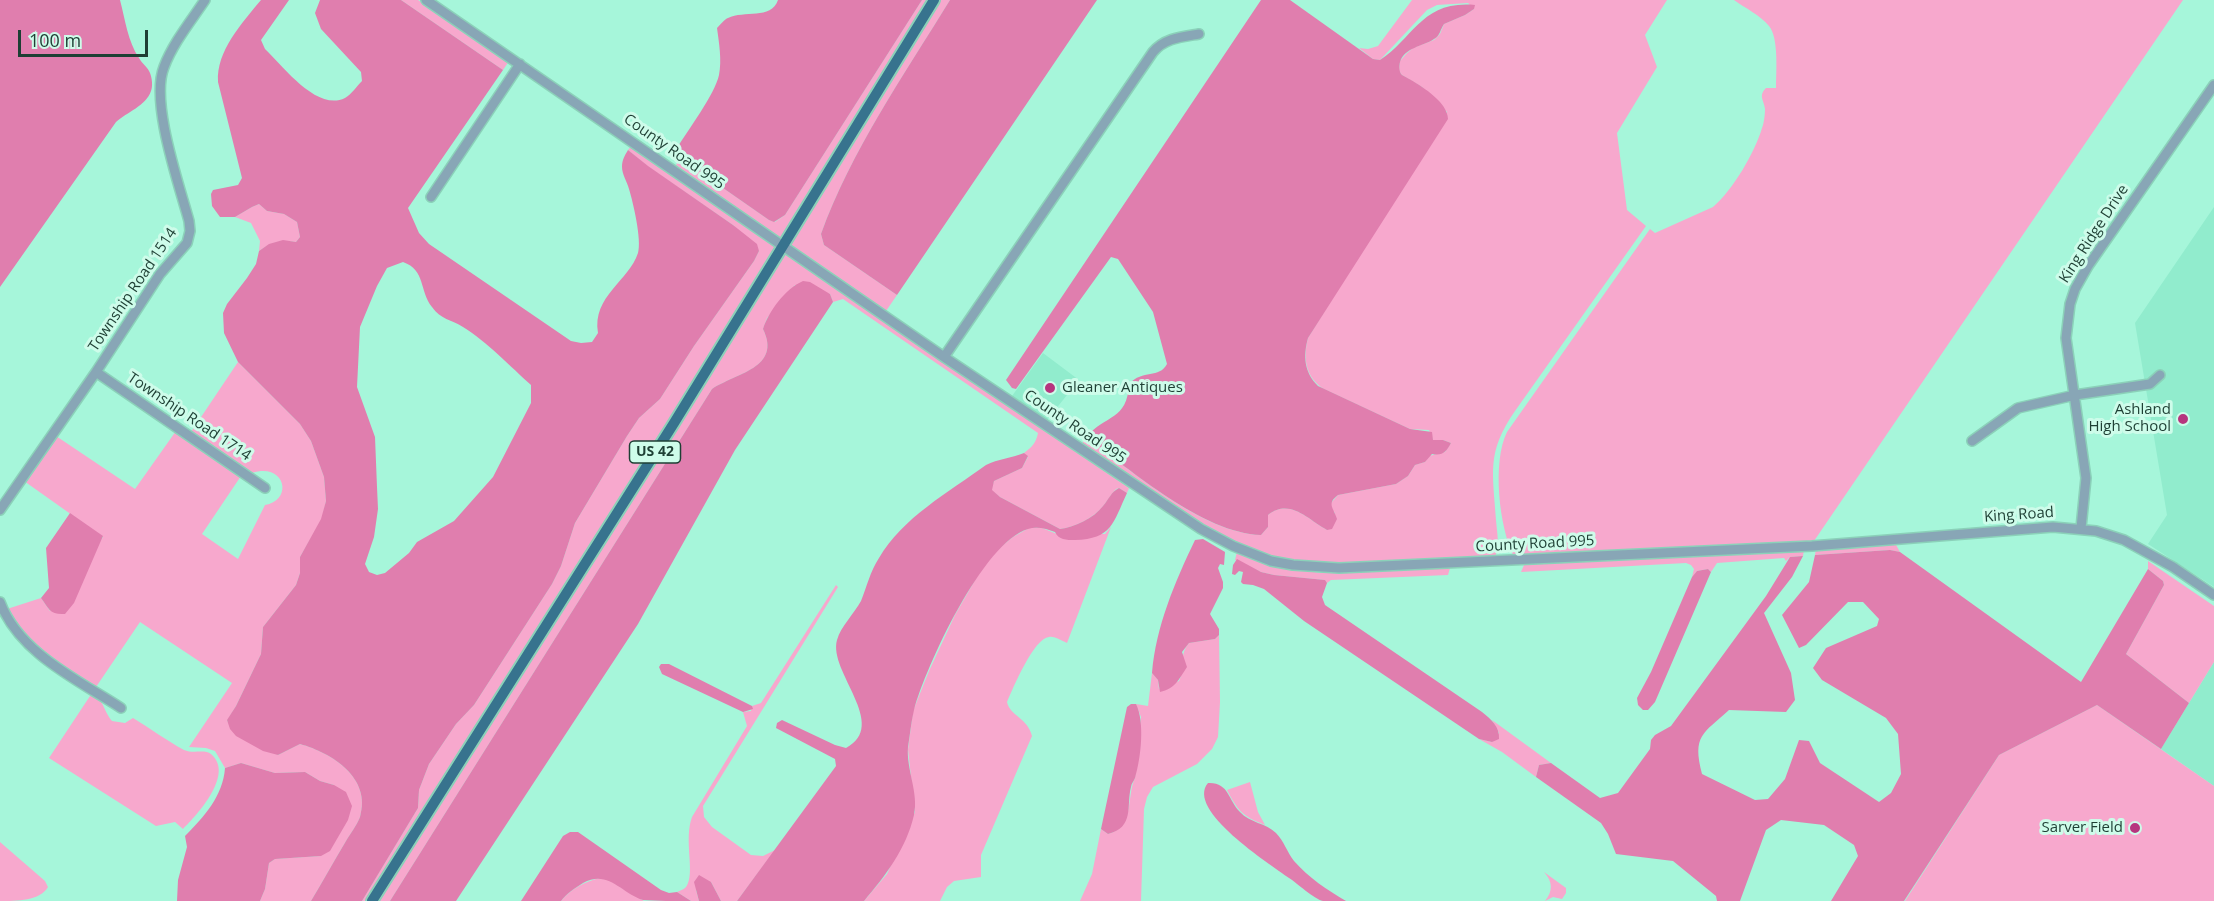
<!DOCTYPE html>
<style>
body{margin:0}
#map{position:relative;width:2214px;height:901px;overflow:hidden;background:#a6f6da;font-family:"Open Sans",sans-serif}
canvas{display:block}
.scale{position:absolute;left:18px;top:30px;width:130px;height:27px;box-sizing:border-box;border:3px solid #1e3f34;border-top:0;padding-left:8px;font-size:18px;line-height:21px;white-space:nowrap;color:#1e3f34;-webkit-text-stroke:4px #cefcea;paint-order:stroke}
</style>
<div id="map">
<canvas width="2214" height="901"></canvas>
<div class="scale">100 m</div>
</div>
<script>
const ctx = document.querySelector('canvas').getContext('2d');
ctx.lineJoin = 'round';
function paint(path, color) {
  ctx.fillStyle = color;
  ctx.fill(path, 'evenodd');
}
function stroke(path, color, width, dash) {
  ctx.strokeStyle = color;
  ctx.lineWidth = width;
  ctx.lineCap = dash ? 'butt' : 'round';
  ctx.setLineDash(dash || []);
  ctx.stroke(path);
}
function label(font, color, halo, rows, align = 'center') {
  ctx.font = font + ' "Open Sans",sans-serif';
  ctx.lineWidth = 6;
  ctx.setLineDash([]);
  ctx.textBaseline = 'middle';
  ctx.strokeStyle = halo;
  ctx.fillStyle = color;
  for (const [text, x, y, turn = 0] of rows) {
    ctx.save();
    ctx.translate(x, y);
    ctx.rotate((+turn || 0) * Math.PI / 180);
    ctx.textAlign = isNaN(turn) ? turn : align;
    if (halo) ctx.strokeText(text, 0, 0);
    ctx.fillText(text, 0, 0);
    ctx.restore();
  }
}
paint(new Path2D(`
 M2214,207V587L2148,544L2167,515L2135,323Z
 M1043,353L1079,380L1047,420L1012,396Z
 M2214,662V786L2161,749Z`), '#91eccd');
paint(new Path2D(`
 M401,0H418L509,61L503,70Z
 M922,0H928L850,126L782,240L676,165L680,158L769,220L775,222L785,215Z
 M940,0H950C904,75 851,151 821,234L824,245L897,295L886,311L790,245L842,156Z
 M1412,0H1667L1645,35L1657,67L1617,133L1627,210L1646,226L1515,411C1486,453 1493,472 1496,520C1497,533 1500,545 1495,557L1342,564L1284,559L1265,554L1217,533L1082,444L1086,437C1132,471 1202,533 1261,535L1268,527V515C1290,498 1307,519 1327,530L1335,513L1330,508L1331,503L1338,495L1396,484L1408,476L1415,465L1425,462L1429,456L1445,452L1451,443L1443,440H1433L1429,430L1410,429L1324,389C1305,377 1303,358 1308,338L1447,112L1422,87L1402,75L1399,71L1400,61L1406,54L1413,48L1434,40L1440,34L1444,24L1465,15L1474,9L1468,3L1437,5L1427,10L1380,60L1373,59L1359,48L1368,49L1378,46Z
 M1734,0H2183L1814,541L1514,557C1499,527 1492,462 1507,432L1650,229L1655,233L1713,207C1733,190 1755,152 1762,128C1764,123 1765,114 1765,109C1764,100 1758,96 1766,88H1776C1776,72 1779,38 1769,26C1760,15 1745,8 1734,0Z
 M631,146L777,248L371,901H362L418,808L419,790L429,764L456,724L474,705L552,584L561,566L575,523L627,436L639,418L660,399L694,346L754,261L759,251L733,225L647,166L628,150Z
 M259,204L267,211L284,214L297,222L300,237L296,242C281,240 272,242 259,251L260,241L251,223L235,217L252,207Z
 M784,253L1129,488L1127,493L1119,488L1116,489C1111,494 1108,500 1104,505C1094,518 1075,527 1060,529L1000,497L991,490L994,481L1022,468L1028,457L1024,453C1032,447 1036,443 1038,433L843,299L833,302L830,294L795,285L767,318L763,329C782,368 736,373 712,389L390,901H374Z
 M238,362L300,424L311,441L324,477L326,501L322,519L300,557V573L296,585L263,627L261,654L236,706L227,721L278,755L300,744C332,753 372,778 360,817C357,825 350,834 346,841C334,861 323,881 311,901H260L265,889L269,863L275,859L321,856L334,785L320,781L305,772L275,773L241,763L225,768L215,751L206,748L189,747L232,683L140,622L96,687C62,664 28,645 7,609L41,598L50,611L103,537L24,481L56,436L135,489L176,431L241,476L202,534L238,559L265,505C294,500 285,462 252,473L191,432Z
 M1111,527L1067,643C1062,641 1055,636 1049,637C1034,638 1013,688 1007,702C1010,716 1028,718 1032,736L981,855V877L954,881L947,887L940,901H864L887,874L915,812L908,750L913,711L929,671L955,615L982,568L997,550L1013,537L1029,528H1042L1057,534H1105Z
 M1895,543L1900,552L1890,550L1815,555L1816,549Z
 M1804,550L1803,556L1790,557L1786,561L1784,558L1717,563L1711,572L1708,569L1697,571L1692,577L1694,569L1691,565L1686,563L1521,572L1524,565Z
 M1237,552L1267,564L1320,573L1450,568L1448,575L1331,580L1327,583L1325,580L1274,575L1261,572L1235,560Z
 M2148,561L2214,606V662L2189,703L2126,654L2164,585L2163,581L2148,569Z
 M836,585L838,587L703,806L704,817L712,827L751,855L763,856L775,850L737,901H721L711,882L696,890L699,901H691L677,892C682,890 686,889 688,883C694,869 684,839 692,817L747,726L743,712L751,711L752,706L761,703Z
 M1219,635L1220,702L1218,737L1212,749L1197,764L1153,787L1147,797L1144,809L1141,901H1080L1092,874L1101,829L1108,834C1135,827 1126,797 1135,778L1141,717L1136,704L1148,706L1152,673L1158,680L1159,689L1179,681C1186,667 1178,656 1189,643L1215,639Z
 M92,693C105,702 103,710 112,721L125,723L133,718C150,728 167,741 184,750C193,754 205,749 211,754C235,774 197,815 183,829L175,822L156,826L49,758Z
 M2097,705L2214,786V901H1905L1999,755Z
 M1492,720L1551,763L1539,765L1536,777L1502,752L1479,739L1492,742L1499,733Z
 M1250,782L1258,812L1265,825C1242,816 1238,811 1227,790Z
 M0,842L45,881L48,887C40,901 17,901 0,901Z
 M1544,872L1566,888V893L1562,899L1553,897L1545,901C1553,891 1553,882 1544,872Z
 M601,878L609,880L644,901H561C571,889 585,881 601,878Z`), '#f7a8cd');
paint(new Path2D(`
 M0,0H120C125,19 128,42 139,58C142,64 148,67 150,73C152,78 153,86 151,91C146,106 127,112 116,122L0,287Z
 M261,0H289L261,40L265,49C283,66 317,112 345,98C351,95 357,86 362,81L361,72L321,29L315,13L320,0H401L503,70L408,208L419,233L429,244L571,341L581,343L592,342L598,333C592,296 629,281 638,253C642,240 633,202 629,189C627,182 622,174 622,167C622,160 625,155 628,150L648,166L733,225L757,244L759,251L754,261L694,346L660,399L639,418L627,436L575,523L561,566L552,584L474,705L456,724L429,764L419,790L418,808L362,901H311C323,881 334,861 346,841C350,834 357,825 360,817C372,778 332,753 300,744L278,755L263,751L236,736L230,729L227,720L236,706L261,654L263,627L296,585L300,573V557L321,519L326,501L324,477L311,441L300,424L238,362L224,333L223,313L227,304L247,278L256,264L259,251L269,244L283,240L296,242L300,237L297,222L284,214L267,211L259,204L252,207L235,217H220L212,206L211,194L213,190L238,185L242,178L218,82C216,51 242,23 261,0ZM403,262C426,270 419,291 432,307C440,319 452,320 463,327C486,341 511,367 531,385V403L493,477L454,521L417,542L409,553L385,573L377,575L369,572L365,564L374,537L378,509L377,487L375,437L357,387L360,327L377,286L387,268Z
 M778,0H922L785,215L774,222L769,220L680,158L677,148C688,130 715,94 719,75C722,60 719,43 717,28C720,25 725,19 728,18C744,10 771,20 778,0Z
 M950,0H1097L897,295L824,245L821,234C851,151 904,75 950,0Z
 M1261,0H1290L1373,59L1380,60C1414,38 1422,0 1475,5L1474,9L1465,15L1444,24C1440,30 1440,36 1434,39C1422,47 1405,47 1400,62C1399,67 1399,72 1402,75C1405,77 1408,78 1411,80C1424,88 1447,102 1448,119L1308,338C1303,356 1304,372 1318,386L1410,429L1432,432L1433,440H1443L1451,443C1446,452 1443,456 1432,454L1425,462L1415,465L1408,476L1396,484L1338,495C1326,504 1334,508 1337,519L1332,529L1327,530C1307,519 1290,498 1268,515V527L1261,535C1203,533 1132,471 1086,437C1106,414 1127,421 1129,384C1143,369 1159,379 1167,364L1153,312L1118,259L1111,257L1016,389L1012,388L1006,380Z
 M803,281L810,282L830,294L833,302L735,450L638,624L456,901H390L712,389C736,373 782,368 763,329C769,311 785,289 803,281Z
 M1024,453L1028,456L1022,468L994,481L992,490L1000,497L1060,529C1075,527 1094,518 1103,506C1109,499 1111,492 1119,488L1127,493C1113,523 1112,539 1075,540C1066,540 1059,540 1055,532C1047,529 1037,526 1028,529C983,542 926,666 914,710C911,722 910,735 908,747C906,769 919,793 914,815C906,849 886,875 864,901H737L836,766L835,759L776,728L777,723L782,720L835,745L846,748C890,725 828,672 837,640C841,626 854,614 861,601C867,586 870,572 879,558C902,518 949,492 986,465C998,459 1011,458 1024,453Z
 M70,513L103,536L74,603L65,614C50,615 49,609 41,598L49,588L46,548Z
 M1203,539L1225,552L1224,565L1220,564L1218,568L1223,582V588L1210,614L1219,629V635L1215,639L1189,643L1182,652L1187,667C1179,679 1175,689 1160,692L1158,680L1152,673C1156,626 1175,582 1195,540Z
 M1890,550L1900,552L2081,682L2148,569L2163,581L2164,585L2126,654L2189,703L2161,749L2097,705L1999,755L1904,901H1831L1858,856L1854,845L1824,825L1781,820L1766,830L1740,901H1717L1716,896L1673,861L1616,854L1608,834L1601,823L1536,777L1539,765L1551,763L1600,798L1618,793L1650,749L1651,740L1655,735L1671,726L1766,596L1790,557L1803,556L1792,577L1764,613L1791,673L1795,700L1786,712L1729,710C1703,734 1692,735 1702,774L1755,800L1768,799L1785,779L1799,740L1809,741L1820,763L1879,802L1891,793L1901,774L1898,734L1886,718L1822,680L1813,668L1826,648L1877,626L1879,619L1863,602H1848L1806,645L1799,648L1782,615L1809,582L1815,555Z
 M1237,559L1261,572L1274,575L1325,580L1327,583L1322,597L1325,605L1482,712C1491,719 1500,727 1499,739L1492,742L1479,739L1304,621L1264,589L1253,585L1243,584L1241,582L1243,572L1239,571L1235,575L1232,574L1233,565Z
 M1708,569L1711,572L1655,702L1648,710H1643L1638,705L1637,698L1651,672L1692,577L1697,571Z
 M661,664H669L752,706L753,709L743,712L662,674L659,667Z
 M1131,704H1136C1145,722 1141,758 1135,778C1134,781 1131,784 1131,787C1126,806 1135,827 1108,834L1101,829L1127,707Z
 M241,763L275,773L305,772L320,781L334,785L346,792L352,806L348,820L330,851L321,856L275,859L269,863L265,889L260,901H177L178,880L187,847L185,836C204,817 223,796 225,768Z
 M1208,783C1229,782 1228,800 1240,812C1250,823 1266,823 1276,833C1284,841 1287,852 1294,861C1308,877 1327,890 1346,901C1338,901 1329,901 1323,901C1314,899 1297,883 1289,878C1270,864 1185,810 1208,783Z
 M570,832H578L661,890L669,893L677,892L691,901C678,901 654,901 643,900C621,893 608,869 583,883C575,888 566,894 561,901H521L563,836Z
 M699,875L711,882L721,901H699L694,882Z`), '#e07eae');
const minor = new Path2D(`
 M426,0L944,357L1201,529L1233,546L1271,561L1293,565L1339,568L1812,546L2053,527L2096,531L2124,540L2173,567L2214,595
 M431,197L520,64
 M944,357L1153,52C1165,38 1181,37 1199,34
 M96,372L265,488
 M1972,441L2018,408L2075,395L2150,384L2160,375
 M0,510L96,372L160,274L187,243L190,231L189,221C179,184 150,102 164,67C173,43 191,21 205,0
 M2081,528L2086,478L2066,338L2070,304L2075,289L2088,266L2214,85
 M0,602C19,653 78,680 121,708`);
const major = new Path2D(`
 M372,901L674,423L934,0`);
stroke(minor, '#8bd1b9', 12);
stroke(major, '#8bd1b9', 14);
stroke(minor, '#88a6b6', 9);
stroke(major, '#37738e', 10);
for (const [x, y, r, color] of [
 [1050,388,6,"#b6357e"],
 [2183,419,6,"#b6357e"],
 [2135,828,6,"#b6357e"]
]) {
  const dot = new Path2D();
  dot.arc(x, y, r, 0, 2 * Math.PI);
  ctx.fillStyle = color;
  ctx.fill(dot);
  stroke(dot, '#cefcea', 2);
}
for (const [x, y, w] of [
 [655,452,51]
]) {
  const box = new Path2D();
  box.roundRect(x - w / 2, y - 11, w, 22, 4.5);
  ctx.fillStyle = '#cefcea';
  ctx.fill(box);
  stroke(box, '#1e3f34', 1.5);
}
label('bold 14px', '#1e3f34', null, [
 ["US 42",655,452]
]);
label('15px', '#1e3f34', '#cefcea', [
 ["County Road 995",674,152,35],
 ["King Ridge Drive",2094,234,-57],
 ["Township Road 1514",133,290,-56],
 ["Township Road 1714",189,417,34],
 ["County Road 995",1075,427,34],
 ["King Road",2019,515,-4],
 ["County Road 995",1535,544,-3]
]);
label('15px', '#1e3f34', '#cefcea', [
 ["Gleaner Antiques",1062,388,"left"],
 ["Ashland",2171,410],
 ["High School",2171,427],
 ["Sarver Field",2123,828]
], 'right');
</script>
